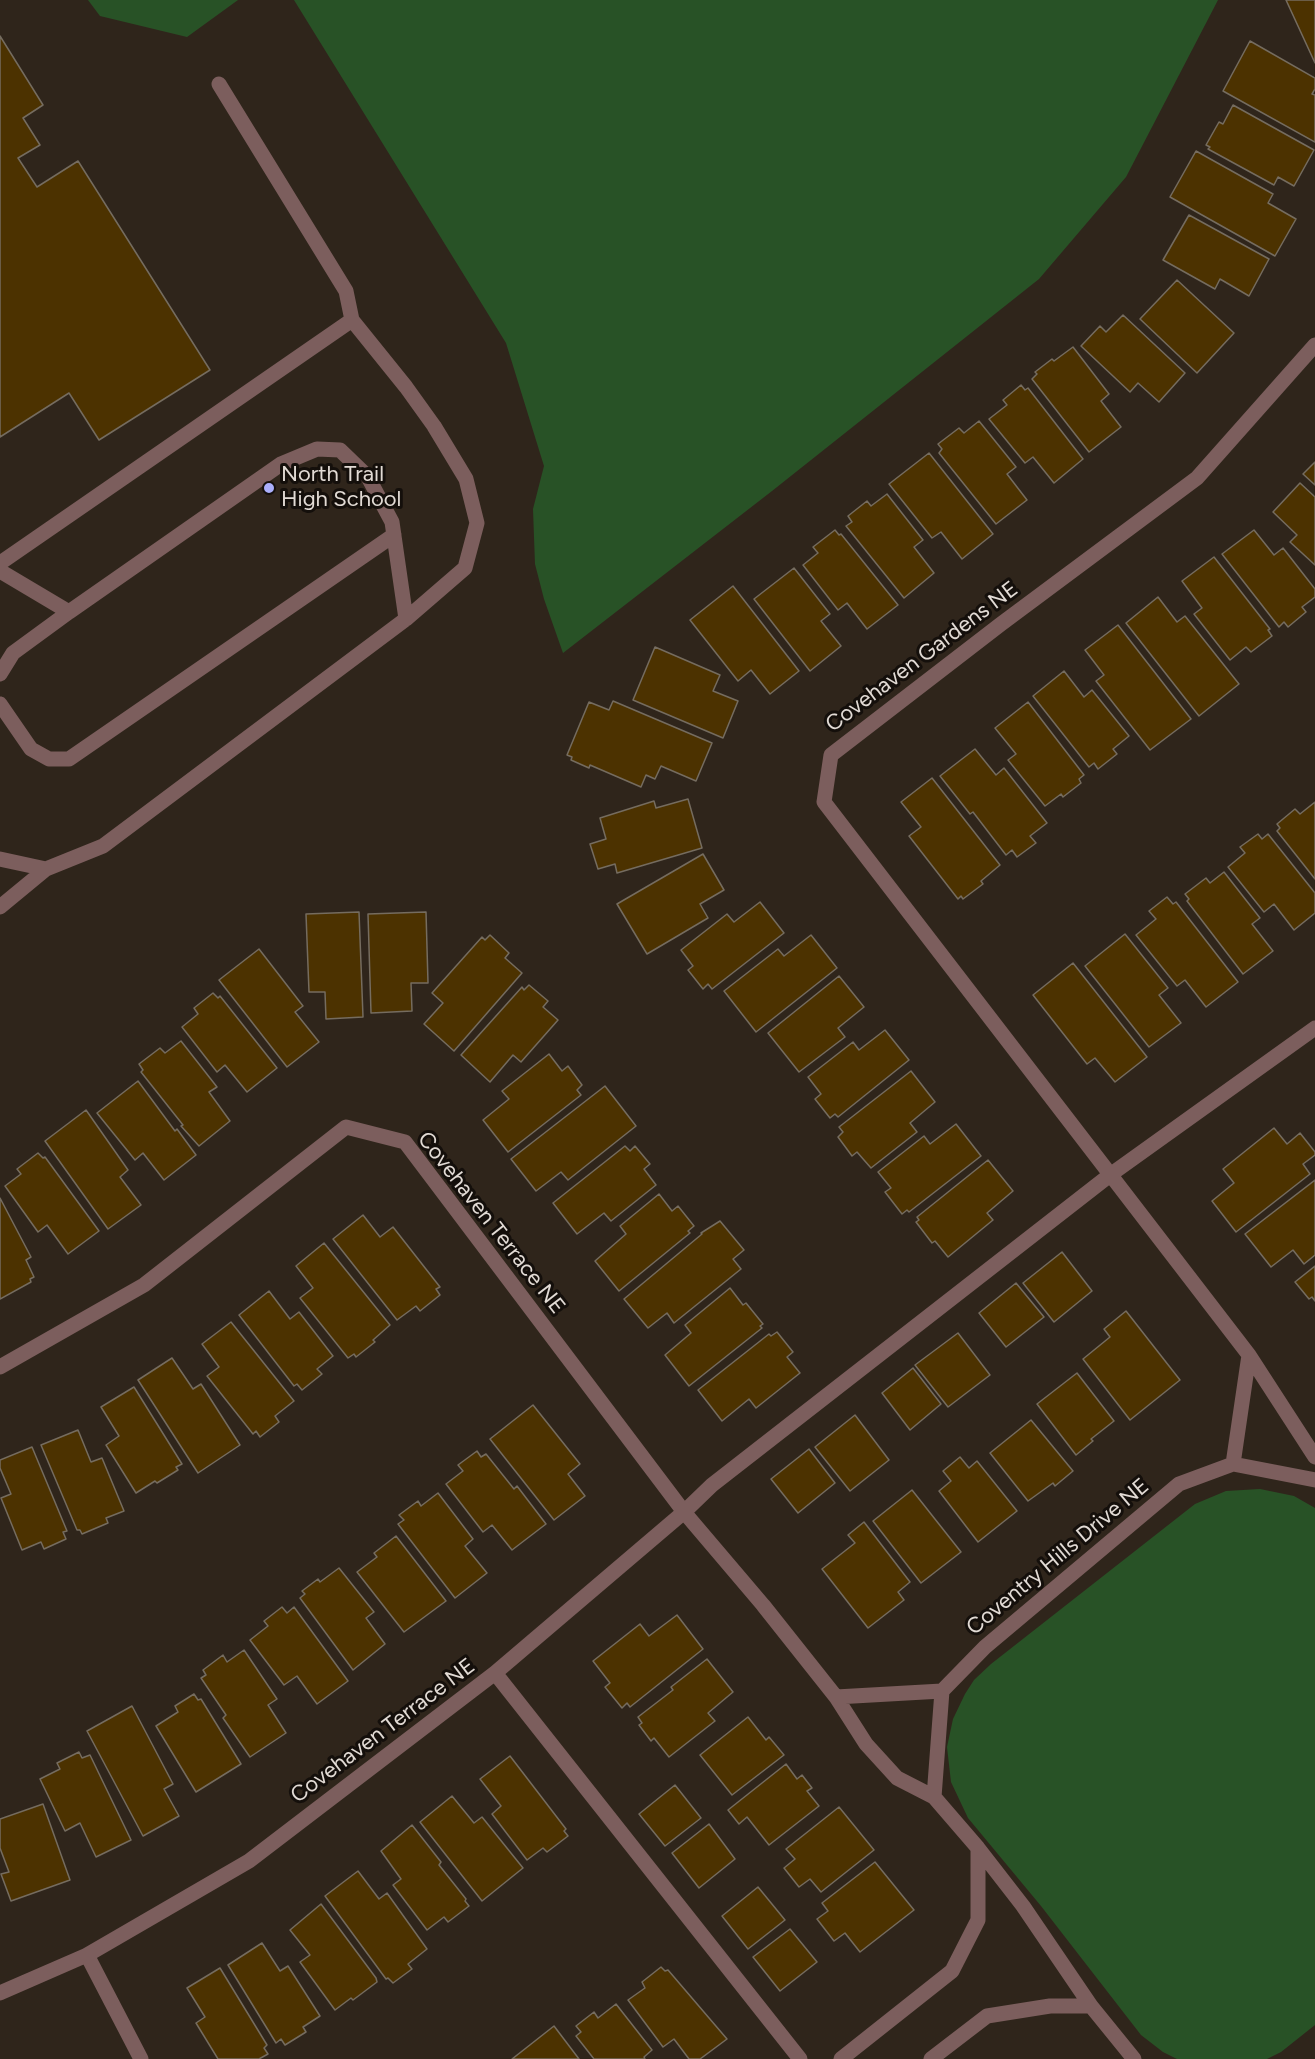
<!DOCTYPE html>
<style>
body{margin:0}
canvas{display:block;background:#2f251b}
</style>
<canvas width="1315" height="2059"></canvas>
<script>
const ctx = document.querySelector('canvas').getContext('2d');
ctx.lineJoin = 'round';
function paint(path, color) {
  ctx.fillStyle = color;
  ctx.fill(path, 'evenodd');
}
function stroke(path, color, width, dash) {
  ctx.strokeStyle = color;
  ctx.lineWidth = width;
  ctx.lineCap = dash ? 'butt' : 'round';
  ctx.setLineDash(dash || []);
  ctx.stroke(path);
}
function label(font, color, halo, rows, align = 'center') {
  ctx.font = font + ' Figtree,sans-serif';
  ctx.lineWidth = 6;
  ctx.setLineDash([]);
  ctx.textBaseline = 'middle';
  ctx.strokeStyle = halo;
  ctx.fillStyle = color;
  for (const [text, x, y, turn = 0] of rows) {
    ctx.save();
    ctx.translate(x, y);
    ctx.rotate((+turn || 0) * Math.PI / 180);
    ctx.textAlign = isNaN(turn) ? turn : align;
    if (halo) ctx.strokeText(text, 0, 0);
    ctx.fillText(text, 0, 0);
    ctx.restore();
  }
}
paint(new Path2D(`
 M88,0H238L187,37L100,16Z
 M294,0H1218L1126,177L1039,279L772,491L563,653L544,599L535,564L533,509L544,466L506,343Z
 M1260,1489L1294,1496L1315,1508V2025L1281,2052L1267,2059H1177L1163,2052L1141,2035L1041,1906L968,1818L951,1782L947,1747L953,1719L965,1694L974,1680L991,1664L1195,1504L1226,1491Z`), '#285226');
const building = new Path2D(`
 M1286,0H1315V63Z
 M0,36L43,105L23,118L40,145L18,158L37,187L78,161L210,370L99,440L69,393L0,437Z
 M1250,41L1315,78V89L1312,94L1315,95V142L1223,91Z
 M1233,105L1314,150L1294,186L1278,177L1274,185L1208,149L1210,147L1206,145L1219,122L1223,124Z
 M1196,151L1273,194L1268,203L1296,219L1275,256L1170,197Z
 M1189,215L1269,259L1249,296L1220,279L1215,289L1163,260Z
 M1177,280L1234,333L1197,373L1140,319Z
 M1123,315L1185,373L1159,402L1138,383L1130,392L1081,346L1100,326L1106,332Z
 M1073,347L1109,394L1101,401L1121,427L1089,452L1032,379L1037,374L1035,372L1052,359L1054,361Z
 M1021,385L1025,390L1028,388L1083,459L1054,483L1033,457L1025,463L989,419L1007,405L1003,400Z
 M979,421L1016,467L1007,474L1027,500L996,524L939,453L942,449L938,444L959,428L964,433Z
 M929,453L993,534L962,559L941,532L932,538L889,484Z
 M1315,462V485L1303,474Z
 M1300,483L1315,497V565L1290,542L1297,535L1273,512Z
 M887,494L923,540L914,547L934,573L904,598L846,526L852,522L848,516L867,501L871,506Z
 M835,530L839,535L841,534L898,605L867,629L847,603L838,610L803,565L818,553L813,547Z
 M1254,530L1274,555L1283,548L1315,589V597L1302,607L1306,612L1288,627L1284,622L1279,627L1222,554Z
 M1214,557L1270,629L1268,630L1272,636L1251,652L1246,647L1230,660L1194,614L1202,608L1182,581Z
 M794,568L830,614L821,621L841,646L810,671L754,599Z
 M733,586L799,671L770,694L751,670L738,681L690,620Z
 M1158,597L1177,622L1185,616L1239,684L1199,716L1126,623Z
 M1118,625L1191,719L1150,750L1096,681L1104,675L1085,650Z
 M655,647L720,675L713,691L738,701L723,738L633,700Z
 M1064,671L1084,697L1092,690L1129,736L1113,749L1117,754L1098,769L1094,763L1089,767L1033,696Z
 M613,701L712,743L696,781L661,766L655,779L646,775L641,787L590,765L589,768L571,760L572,757L567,755L589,702L609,710Z
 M1028,702L1084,775L1079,779L1081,783L1063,797L1061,794L1045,806L1008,760L1016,754L995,728Z
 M975,749L996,775L1004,768L1047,823L1030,836L1036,843L1017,857L1012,850L1006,855L973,812L970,814L940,776Z
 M932,778L1000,865L981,881L983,884L963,899L961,896L958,899L909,836L921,827L901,802Z
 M688,799L702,848L617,873L615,864L598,869L590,844L606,839L600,818L654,801L656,808Z
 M1315,802V879L1277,831L1280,828L1277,824L1295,809L1300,814Z
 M1258,834L1262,839L1268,834L1315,893V913L1294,930L1274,904L1264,912L1228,867L1245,853L1240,847Z
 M703,854L724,890L700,904L708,918L647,954L617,904Z
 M1224,872L1260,918L1252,924L1273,951L1243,974L1187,901L1189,899L1185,894L1206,878L1210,883Z
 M1167,897L1173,904L1176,902L1238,982L1206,1007L1185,980L1177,986L1136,935L1156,919L1149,911Z
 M760,902L784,933L712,989L708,984L703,989L688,970L693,966L681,950L727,914L734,922Z
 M359,912L363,1017L326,1019L325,992H309L306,914Z
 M426,912L428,983H411L412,1011L371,1013L368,914Z
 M1125,934L1168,988L1159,995L1181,1023L1149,1047L1085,966Z
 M490,935L509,953L505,958L522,973L454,1051L424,1024L443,1003L432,993L482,937L485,940Z
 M811,935L837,968L756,1032L724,991L778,949L784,956Z
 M259,949L303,1006L295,1012L319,1042L287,1067L219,980Z
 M1073,963L1147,1057L1115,1082L1095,1058L1087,1064L1033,995Z
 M839,976L864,1007L838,1028L845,1037L799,1072L768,1033Z
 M529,985L548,1001L543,1007L558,1020L521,1062L513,1055L490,1082L461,1055L522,987L524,990Z
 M213,993L218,998L220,996L277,1068L247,1092L225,1065L217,1072L182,1027L198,1014L194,1008Z
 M885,1030L909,1060L838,1117L835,1114L830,1118L815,1099L821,1094L808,1077L853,1042L859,1050Z
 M181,1041L217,1087L209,1092L230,1121L199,1146L181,1126L183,1125L141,1072L143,1070L139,1064L160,1048L165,1053Z
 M549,1054L562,1071L568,1066L582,1085L577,1090L581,1095L508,1152L483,1120L509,1099L502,1091Z
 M911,1071L935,1102L910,1123L917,1132L871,1168L857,1152L852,1156L838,1137L843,1132L839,1127Z
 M138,1081L175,1131L177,1129L196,1155L164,1180L143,1153L135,1160L97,1113Z
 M605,1086L636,1126L568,1180L561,1172L536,1191L511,1159Z
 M86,1110L128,1170L120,1177L141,1205L108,1229L45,1141Z
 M956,1124L981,1156L909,1212L907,1210L902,1214L885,1192L891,1188L878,1172L924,1136L930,1144Z
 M1274,1128L1287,1144L1300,1133L1315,1152V1155L1303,1164L1310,1174L1236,1232L1212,1201L1234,1183L1223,1169Z
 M625,1146L630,1151L635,1146L650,1164L644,1169L656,1185L611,1221L604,1213L577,1234L553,1203Z
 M38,1153L43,1158L45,1157L99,1231L68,1254L47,1225L38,1232L5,1186L21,1174L17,1169Z
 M988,1160L1013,1191L987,1213L993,1220L948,1257L935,1241L932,1243L916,1222L919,1220L917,1217Z
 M1315,1180V1255L1304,1264L1293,1250L1271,1267L1245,1234Z
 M659,1194L672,1211L678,1206L694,1226L688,1231L690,1233L619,1291L595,1261L626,1234L620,1226Z
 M0,1198L31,1257L26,1260L34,1277L30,1279L31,1282L0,1299Z
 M363,1215L380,1237L393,1227L440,1287L436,1289L440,1295L420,1311L416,1306L397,1320L333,1239Z
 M720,1221L744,1250L733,1259L741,1269L674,1323L667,1313L648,1328L624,1299L702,1234L701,1233Z
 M324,1243L390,1325L373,1340L375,1342L356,1357L354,1354L348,1358L300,1298L313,1288L296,1266Z
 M1062,1252L1092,1291L1054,1322L1023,1283Z
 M1315,1266V1301L1312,1297L1309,1299L1295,1282Z
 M1016,1283L1044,1317L1006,1347L979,1313Z
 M730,1288L743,1305L746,1303L763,1324L760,1326L762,1328L689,1386L665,1355L691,1333L685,1325Z
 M269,1291L290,1319L299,1312L333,1356L317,1369L322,1374L302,1390L297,1384L294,1386L239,1315Z
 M1126,1311L1180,1380L1130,1420L1083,1359L1110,1337L1104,1329Z
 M231,1322L294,1401L275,1416L279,1422L260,1437L256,1431L253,1434L207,1376L219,1367L202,1344Z
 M777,1332L793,1352L787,1357L800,1373L756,1408L749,1399L722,1421L698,1390L769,1334L771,1336Z
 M958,1333L990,1375L948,1407L915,1365Z
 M172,1358L193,1389L201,1384L240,1445L198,1473L138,1380Z
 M913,1368L941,1404L910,1430L882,1393Z
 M1077,1373L1114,1421L1091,1439L1093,1441L1076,1455L1037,1404Z
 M134,1387L182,1464L176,1467L178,1470L157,1483L155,1481L136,1493L106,1445L119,1436L101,1407Z
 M533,1405L580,1464L568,1474L585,1496L554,1520L490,1439Z
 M855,1415L889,1460L850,1491L815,1447Z
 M1031,1420L1073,1471L1055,1486L1053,1483L1028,1501L990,1453Z
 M78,1430L91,1462L102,1458L124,1511L106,1518L108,1523L82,1534L80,1530H77L41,1445Z
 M32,1447L67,1531L63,1532L66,1539L44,1549L41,1542L22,1550L1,1498L11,1494L0,1468V1460Z
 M809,1449L835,1483L798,1513L771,1479Z
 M477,1451L481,1457L486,1454L514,1489L517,1486L546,1524L512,1550L492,1525L483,1532L446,1484L463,1471L458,1465Z
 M960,1457L969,1468L977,1461L1017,1511L978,1542L939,1491L951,1481L943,1471Z
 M912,1490L961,1552L921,1583L873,1521Z
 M438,1493L473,1539L465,1546L487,1573L455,1598L398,1524L404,1520L399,1515L418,1501L421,1506Z
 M864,1522L910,1582L898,1592L904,1600L868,1628L822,1569L855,1543L848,1535Z
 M396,1536L446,1601L404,1632L357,1572L377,1557L374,1553Z
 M339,1568L374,1612L366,1618L385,1644L353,1670L300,1598L305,1594L302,1591L318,1579L320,1582Z
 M282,1607L287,1613L294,1607L348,1681L317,1704L297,1676L284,1685L250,1640L268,1626L264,1621Z
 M677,1615L703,1649L630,1707L627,1703L622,1708L605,1687L610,1683L593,1661L640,1624L649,1636Z
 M244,1650L277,1699L268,1705L286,1733L250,1757L223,1718L226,1715L201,1678L206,1675L203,1670L223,1655L227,1662Z
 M707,1659L733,1692L708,1713L715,1721L669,1757L654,1738L651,1741L639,1725L642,1723L638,1717L673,1690L671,1687Z
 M194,1694L198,1700L201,1699L241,1764L196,1792L156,1726L178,1712L175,1706Z
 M132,1706L173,1784L164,1789L179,1816L143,1836L87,1731Z
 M748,1717L766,1740L769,1737L784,1755L732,1795L700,1755Z
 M79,1752L82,1758L90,1755L131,1840L96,1857L80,1823L65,1831L40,1779L60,1769L57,1763Z
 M510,1756L566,1829L564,1831L568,1836L547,1852L543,1848L527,1860L492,1814L501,1806L480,1779Z
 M786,1764L797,1779L802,1775L812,1788L807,1791L819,1806L769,1845L747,1817L739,1824L728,1810Z
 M675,1785L701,1818L665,1846L639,1814Z
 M452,1796L474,1823L482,1817L523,1868L482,1901L420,1822Z
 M43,1804L70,1880L11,1901L1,1874L9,1872L0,1848V1819Z
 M839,1807L874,1850L821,1892L810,1879L799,1887L784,1868L795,1859L786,1849Z
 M709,1824L735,1859L699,1888L672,1853Z
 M412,1825L441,1862L439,1865L466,1899L465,1901L469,1906L448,1922L444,1917L427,1930L393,1885L401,1879L381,1851Z
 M875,1862L914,1910L860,1952L845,1933L834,1941L817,1919L828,1911L822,1903Z
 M358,1871L379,1899L387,1893L427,1949L408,1964L412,1969L393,1983L388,1978L386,1979L325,1896Z
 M758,1887L785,1920L748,1949L722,1916Z
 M321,1904L376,1978L377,1982L353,2000L351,1998L335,2010L300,1962L310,1955L290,1930Z
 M790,1929L817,1962L780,1991L753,1957Z
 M262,1943L280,1971L288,1966L320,2016L303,2027L306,2032L285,2045L281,2039L276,2043L228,1965Z
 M661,1967L665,1971L668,1970L727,2039L700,2059H689L674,2039L663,2047L628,2000L645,1988L642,1982Z
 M220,1968L267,2045L264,2048L268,2054L259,2059H218L196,2023L205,2017L187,1988Z
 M616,2004L652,2050L644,2057L645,2059H594L576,2036L581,2032L576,2026L594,2012L598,2018Z
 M554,2026L579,2059H512Z`);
paint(building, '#4c3200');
stroke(building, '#756c5f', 1.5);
stroke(new Path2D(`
 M219,84L346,291L352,320
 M1315,345L1197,478L1001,624L831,755L824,802L1249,1355L1315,1457
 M0,563L352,320L406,387L434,426L466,479L477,523L465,568L406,619L103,846L46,869L0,907
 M0,571L69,612
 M0,674L13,653L69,612L281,464L317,449L340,450L368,477L392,522L406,619
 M0,704L31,749L49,759H69L394,535
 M0,859L46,869
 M0,1367L144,1285L346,1127L405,1142L684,1512L763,1605L836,1697L866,1744L897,1778L934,1797
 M1233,1464L1249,1355
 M495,1673L800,2059
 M836,1697L942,1691
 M87,1955L141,2059
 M0,1993L87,1955L249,1861L495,1673L684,1512L712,1485L1110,1175L1315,1028
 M841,2059L952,1971L978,1920V1848
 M931,2059L987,2016L1050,2006H1091
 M1134,2059L1091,2006L1023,1906L978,1848L934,1797L942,1691L985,1647L1179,1484L1233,1464L1315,1480`), '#7c5e5d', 15);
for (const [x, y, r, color] of [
 [269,488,6,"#abaffb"]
]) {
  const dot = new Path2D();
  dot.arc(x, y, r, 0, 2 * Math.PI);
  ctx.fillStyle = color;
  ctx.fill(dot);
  stroke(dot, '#140f0b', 2);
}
label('22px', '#e2dbd5', '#140f0b', [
 ["North Trail",281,475],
 ["High School",281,500]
], 'left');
label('22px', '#e2dbd5', '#140f0b', [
 ["Covehaven Gardens NE",922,657,-37],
 ["Covehaven Terrace NE",491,1223,52],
 ["Coventry Hills Drive NE",1058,1557,-40],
 ["Covehaven Terrace NE",383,1731,-37]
]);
</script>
